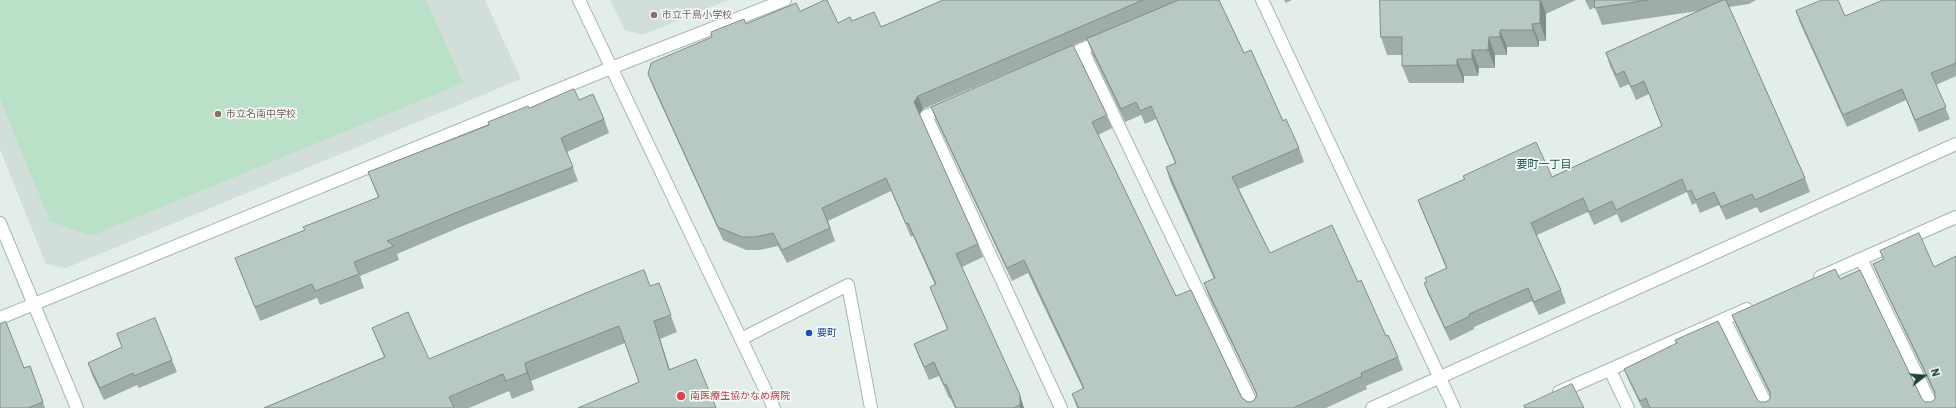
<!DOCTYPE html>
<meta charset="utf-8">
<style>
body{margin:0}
#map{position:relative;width:1956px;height:408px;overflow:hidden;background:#e3eeea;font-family:"IBM Plex Sans",sans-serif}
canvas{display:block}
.north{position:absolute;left:1904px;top:356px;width:40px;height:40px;-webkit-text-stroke:3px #f4faf8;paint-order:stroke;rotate:73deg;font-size:11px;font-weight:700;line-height:16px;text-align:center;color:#21413b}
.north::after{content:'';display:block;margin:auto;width:14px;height:18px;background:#21413b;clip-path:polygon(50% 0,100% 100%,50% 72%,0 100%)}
</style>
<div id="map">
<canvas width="1956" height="408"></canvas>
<div class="north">N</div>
</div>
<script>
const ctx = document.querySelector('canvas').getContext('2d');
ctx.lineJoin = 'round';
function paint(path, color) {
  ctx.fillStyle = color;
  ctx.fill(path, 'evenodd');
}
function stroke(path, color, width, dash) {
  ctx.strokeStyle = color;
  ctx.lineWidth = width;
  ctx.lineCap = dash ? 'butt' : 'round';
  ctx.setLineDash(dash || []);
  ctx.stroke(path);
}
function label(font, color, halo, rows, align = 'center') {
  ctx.font = font + ' "IBM Plex Sans","Noto Sans JP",sans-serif';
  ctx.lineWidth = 3.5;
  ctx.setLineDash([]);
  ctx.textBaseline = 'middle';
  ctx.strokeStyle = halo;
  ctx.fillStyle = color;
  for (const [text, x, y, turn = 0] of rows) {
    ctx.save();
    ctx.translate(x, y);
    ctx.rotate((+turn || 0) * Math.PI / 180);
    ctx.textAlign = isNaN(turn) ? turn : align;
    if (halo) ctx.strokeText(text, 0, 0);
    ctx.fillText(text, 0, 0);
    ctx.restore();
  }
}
paint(new Path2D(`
 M0,0H485L521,79L66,268L46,264L0,149Z
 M610,0H728L642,35L625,30Z`), '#d1ded9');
paint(new Path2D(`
 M0,0H426L463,83L91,236L50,221L0,99Z`), '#bae1c8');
const lane = new Path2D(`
 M1082,49L1254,408
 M1062,58L1104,40
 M948,107L926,116L1061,408
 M1724,319L1768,408
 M741,339L848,285L871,408
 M1610,370L1628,408`);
const street = new Path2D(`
 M1262,0L1454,408
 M0,223L77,408
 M1861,259L1933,408
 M1820,277L1956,217
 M0,318L611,68L785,0
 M1559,392L1747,309
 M1372,408L1956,144`);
const secondary = new Path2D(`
 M579,0L774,408`);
stroke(lane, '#a5b7b2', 14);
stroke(street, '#a5b7b2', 14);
stroke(secondary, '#a0bbb3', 14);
stroke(lane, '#fff', 12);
stroke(street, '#fff', 12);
stroke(secondary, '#fff', 12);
paint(new Path2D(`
 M943,0H1219L1244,53L1299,148L1304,162L1239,189L1270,253L1358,282L1386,336L1398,357L1403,370L1366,386L1367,389L1326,408H1077L1072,394L1083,389L1028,273L1012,281L936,120L931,107L1107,115L1112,128L1098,135L1176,296L1242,398L1248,402L1253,401L1257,396L1209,297L1204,283L1214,279L1170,181L1166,167L1175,163L1156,119L1145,124L1141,115L1125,122L1092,53L1087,39L1142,16L923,109L919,114L978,244L983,257L962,267L1024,408H955L950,398H949L939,376L929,380L919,357L914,344L947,329L935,300L930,287L935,285L913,236L911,237L891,191L828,221L835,241L787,263L778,246L760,250H746L723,240L653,87L648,74L746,24L800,11L838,23L852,21L881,27Z
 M1284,0H1292L1286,3Z
 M1380,0H1576L1546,14V41H1539V47H1507V55H1495V68H1479L1478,76H1464V83H1409L1402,66V55H1387L1381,37Z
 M1585,0H1756L1749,4L1729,7L1805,178L1810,192L1760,213L1757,207L1726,220L1719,205L1700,213L1696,203L1692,205L1687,192L1621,223L1617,214L1594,225L1588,212L1537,235L1561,290L1566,303L1539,315L1532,301L1474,327V329L1450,341L1429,296L1424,283L1446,268L1423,213L1418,200L1464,180L1463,176L1552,177L1662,127L1649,94L1636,100L1629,84L1620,88L1610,66L1606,53L1698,11L1602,25L1595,7L1590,10Z
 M1956,0V76L1936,85L1950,119L1919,132L1906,100L1847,127L1800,23L1796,11L1845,16Z
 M579,100L604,119L609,133L567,152L578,181L465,225L397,254L399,260L360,276L364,288L320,305L317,298L260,321L235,258L305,230L378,197L368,172L529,108Z
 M1880,251L1956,408H1642L1629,381L1624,369L1676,344L1675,340L1757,399L1760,402H1766L1770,399V395L1737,328L1732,315L1840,279L1922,399L1925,402H1931L1935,399V395L1878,276L1873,264L1883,259Z
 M659,283L677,332L660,339L670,370L639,382L625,343L531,381L534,390L512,399L509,391L469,408H264L384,357L372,328L429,359L650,286Z
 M117,334L172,360L177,372L139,388L137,385L104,400L92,375L88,363L122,348Z
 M30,366L45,408H0L24,368Z`), '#9eada8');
paint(new Path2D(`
 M1540,0H1541L1546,14V41L1540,23Z
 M1532,24L1539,41V47L1533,30Z
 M1500,30L1507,47V55L1500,37Z
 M1489,37L1495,55V68L1488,50Z
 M1472,50L1479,68L1478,76L1472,59Z
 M1457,59L1464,76V83L1457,65Z
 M918,96L923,109L919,115L914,102Z
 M654,321L660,339L675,387L669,370Z
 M525,363L534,390L527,373Z
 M1020,395L1024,408H1020Z`), '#818d88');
const building = new Path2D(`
 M825,0H827L838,23L850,17L852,21L874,12L881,27L943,0H1143L918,96L914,102L978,244L956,254L1020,395V405L1014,408H956L946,384L944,385L934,362L924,367L914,344L948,329L930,287L936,284L908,223L906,224L886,178L822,208L830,228L782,250L773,233L755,237H742L718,227L648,74L651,63L712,37L711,32L744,19L746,24L796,3L800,11Z
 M1179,0H1219L1244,53L1251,50L1283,121L1286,119L1299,148L1232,177L1270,253L1332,225L1358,282L1361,280L1386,336L1388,335L1398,357L1361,373L1362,376L1293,408H1079L1072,394L1084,388L1024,260L1007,268L931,107L1073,45L1107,115L1092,122L1176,296L1191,290L1242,398L1248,402L1253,401L1257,396L1256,392L1204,283L1215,278L1166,167L1176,163L1151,106L1140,111L1136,102L1121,109L1087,39Z
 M1380,0H1540V23L1532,24L1533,30H1500V37H1489L1488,50H1472V59H1457V65L1402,66V37H1381Z
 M1595,0H1648L1595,8Z
 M1723,0H1726L1805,178L1755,200L1752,194L1721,207L1714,192L1696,200L1691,190L1687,192L1682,179L1616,210L1612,201L1589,212L1583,198L1531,223L1561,290L1534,302L1528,288L1469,314L1470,316L1445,328L1424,283L1427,282L1425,278L1447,268L1418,200L1465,179L1463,176L1536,142L1552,177L1662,126L1644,81L1631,87L1624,71L1616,75L1606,53Z
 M1822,0H1838L1845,16L1883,0H1956V63L1931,73L1946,107L1915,120L1902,89L1843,115L1796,11Z
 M574,89L579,100L593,94L604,119L561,138L573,167L460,211L387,241L394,246L354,262L359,274L315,291L312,284L255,307L235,258L305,230L303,227L379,197L368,172L489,125L488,122L528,106L529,108Z
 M1919,233L1934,267L1956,256V408H1650L1646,398L1640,401L1624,369L1677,343L1675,340L1718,321L1757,399L1760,402H1766L1770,399V392L1732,315L1835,269L1840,279L1860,270L1922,399L1925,402H1931L1935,399V392L1873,264L1884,259L1880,251Z
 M644,270L650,286L659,283L671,315L654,321L669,370L696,359L716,408H578L639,382L619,326L525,363L527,373L506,381L503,374L449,397L454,408H264L385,357L372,328L408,312L429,359L605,285Z
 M155,318L172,360L134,376L133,373L100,388L88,363L122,347L117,334Z
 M6,322L24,368L30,366L43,402L28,408H0V324Z
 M1572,384L1584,408H1525L1524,406Z`);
paint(building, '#b8c9c3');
stroke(building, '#818d88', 1);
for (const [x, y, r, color] of [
 [654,15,4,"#8d6e63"],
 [218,114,4,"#8d6e63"],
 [809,333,4,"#1a4fb4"],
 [681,396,5,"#e0444e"]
]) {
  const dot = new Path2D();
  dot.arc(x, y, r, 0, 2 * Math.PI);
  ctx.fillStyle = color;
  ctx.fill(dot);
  stroke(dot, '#f4faf8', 1.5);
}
label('10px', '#785e54', '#f4faf8', [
 ["市立千鳥小学校",662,15],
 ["市立名南中学校",226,114]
], 'left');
label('10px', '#164399', '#f4faf8', [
 ["要町",817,333]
], 'left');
label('10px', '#be3a42', '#f4faf8', [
 ["南医療生協かなめ病院",690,396]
], 'left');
label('11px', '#1b554c', '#f4faf8', [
 ["要町一丁目",1544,165]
]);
</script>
